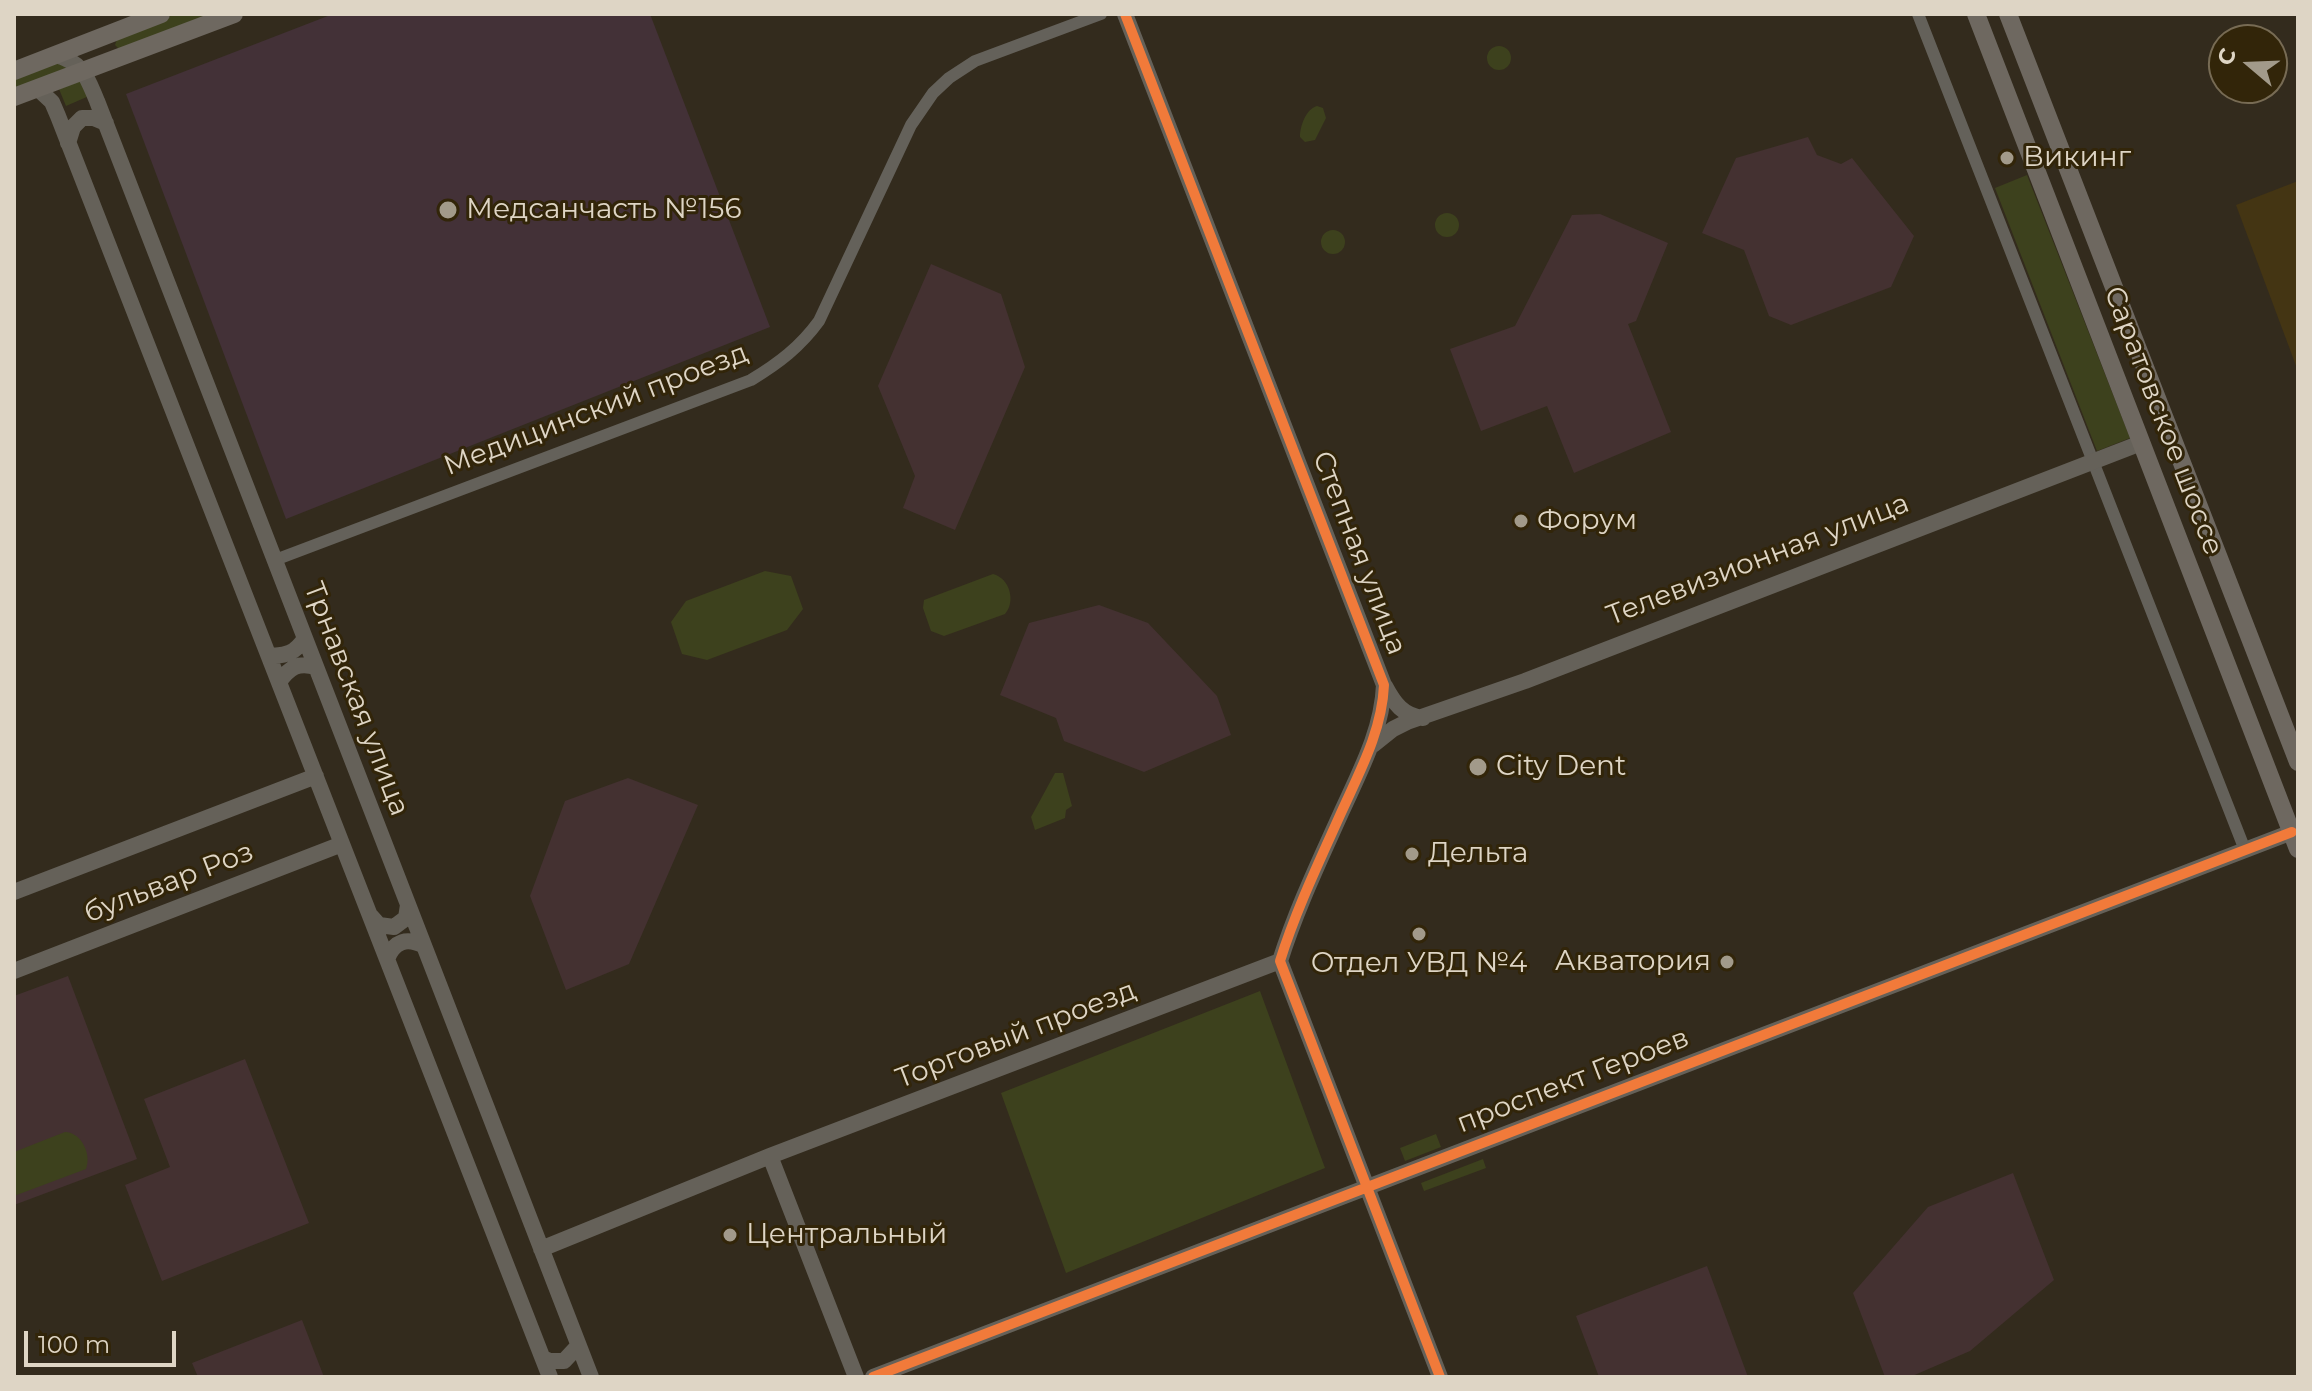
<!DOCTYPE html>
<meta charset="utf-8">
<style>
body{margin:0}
#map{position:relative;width:2312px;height:1391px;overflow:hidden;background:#332b1d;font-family:Montserrat,sans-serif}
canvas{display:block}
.frame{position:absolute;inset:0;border:16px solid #ded5c5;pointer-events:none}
.north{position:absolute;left:2208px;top:24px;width:80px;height:80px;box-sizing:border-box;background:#322509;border:2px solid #776b54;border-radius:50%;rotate:289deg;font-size:22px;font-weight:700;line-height:32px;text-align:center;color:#ded5c5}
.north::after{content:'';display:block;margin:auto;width:28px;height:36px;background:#a29a8a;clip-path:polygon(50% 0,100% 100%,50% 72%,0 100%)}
.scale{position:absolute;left:24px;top:1331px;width:152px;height:36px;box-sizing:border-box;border:4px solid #ded5c5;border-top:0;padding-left:10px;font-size:24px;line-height:28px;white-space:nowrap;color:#ded5c5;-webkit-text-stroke:6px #322509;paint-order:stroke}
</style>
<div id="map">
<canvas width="2312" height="1391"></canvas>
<div class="frame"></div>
<div class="north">С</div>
<div class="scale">100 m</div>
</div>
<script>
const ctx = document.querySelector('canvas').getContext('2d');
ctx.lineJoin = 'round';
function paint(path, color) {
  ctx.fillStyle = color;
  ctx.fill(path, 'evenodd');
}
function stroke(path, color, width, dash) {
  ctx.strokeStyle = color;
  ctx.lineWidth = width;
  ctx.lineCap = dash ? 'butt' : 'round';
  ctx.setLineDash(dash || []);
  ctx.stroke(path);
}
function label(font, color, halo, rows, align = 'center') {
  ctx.font = font + ' Montserrat,sans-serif';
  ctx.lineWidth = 6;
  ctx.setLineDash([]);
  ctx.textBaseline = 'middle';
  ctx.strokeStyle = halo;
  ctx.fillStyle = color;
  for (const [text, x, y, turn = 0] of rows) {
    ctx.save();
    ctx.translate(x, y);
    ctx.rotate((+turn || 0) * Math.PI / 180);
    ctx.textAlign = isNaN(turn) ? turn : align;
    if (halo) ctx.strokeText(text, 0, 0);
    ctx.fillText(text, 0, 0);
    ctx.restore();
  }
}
paint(new Path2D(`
 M2298,181V371L2236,205Z`), '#443513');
paint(new Path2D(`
 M1808,137L1817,155L1841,164L1852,158L1914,236L1891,287L1791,325L1769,316L1744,250L1702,233L1736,158Z
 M1600,214L1668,243L1636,321L1628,324L1671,432L1574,473L1547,406L1481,431L1450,349L1515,326L1572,215Z
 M931,264L1001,294L1025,367L955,530L903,508L915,476L878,386Z
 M1099,605L1148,623L1217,696L1231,735L1144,772L1064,741L1056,718L1000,695L1029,623Z
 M628,778L698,805L629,964L566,990L530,896L565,801Z
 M68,976L137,1159L14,1205V996Z
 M245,1059L309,1223L162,1281L125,1185L170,1167L144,1099Z
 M2013,1173L2054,1280L1970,1351L1910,1377H1885L1853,1293L1928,1207Z
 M1707,1266L1748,1377H1599L1576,1316Z
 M302,1320L324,1377H198L192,1363Z`), '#443131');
paint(new Path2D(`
 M333,14H650L770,327L286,519L126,94Z`), '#433137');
paint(new Path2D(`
 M176,14H216L119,49L115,45L118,36Z
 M1487 58a12 12 0 1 1 24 0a12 12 0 1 1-24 0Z
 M53,62L73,69L14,92V77Z
 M83,80L89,96L66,106L59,89Z
 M1317,106L1323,108L1326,118L1315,140L1305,142L1300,137C1300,126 1306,109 1317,106Z
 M2027,175L2130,438L2097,451L1995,188Z
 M1435 225a12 12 0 1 1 24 0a12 12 0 1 1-24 0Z
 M1321 242a12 12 0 1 1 24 0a12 12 0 1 1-24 0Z
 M765,571L791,576L803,609L787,630L707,660L682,654L671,622L686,601Z
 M993,574C1010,578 1016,602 1005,614L944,636L931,631L923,608L924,600Z
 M1055,773H1063L1072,806L1066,810L1065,818L1035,830L1031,817Z
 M1260,991L1325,1168L1066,1273L1001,1093Z
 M65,1132C81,1132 92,1154 86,1169L14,1196V1152Z
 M1436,1134L1441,1147L1405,1161L1400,1148Z
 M1483,1159L1486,1168L1424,1191L1421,1183Z`), '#3d411d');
stroke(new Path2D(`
 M1918,14L2245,850
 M275,560L751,380C779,363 800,347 819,321L911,125L933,93L949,78L975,61L1101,14`), '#64615a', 12);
stroke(new Path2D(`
 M1125,14L1384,685C1382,731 1360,771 1341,813C1319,862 1296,910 1280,961L1440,1377
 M56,55C84,64 86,75 97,101L591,1377
 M37,88L52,102L58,116L550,1377
 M68,143L73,127L82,118H94L106,123
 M269,655C286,657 296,652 305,638
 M279,682C290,667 298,662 316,667
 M1385,686C1394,703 1403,716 1423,718
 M1373,745L1393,729L1407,722L1525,681L2141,443
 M14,892L316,776
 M371,916L379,925L394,927L406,918L408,905
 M387,959C394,941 407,937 424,946
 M14,971L342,844
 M770,1156L856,1377
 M541,1249L770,1156L1280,961
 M543,1358L550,1361H564L578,1346
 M873,1377L2292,832`), '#656159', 16);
stroke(new Path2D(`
 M1976,14L2298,849
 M2008,14L2298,762
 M14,71L161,14
 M14,97L234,14`), '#6e6860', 18);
stroke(new Path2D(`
 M1125,14L1384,685C1382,731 1360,771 1341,813C1319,862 1296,910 1280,961L1440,1377
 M873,1377L2292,832`), '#f17a3a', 10);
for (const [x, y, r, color] of [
 [2007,158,8,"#a29a8a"],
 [448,210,10,"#a29a8a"],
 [1521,521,8,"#a29a8a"],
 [1478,767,10,"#a29a8a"],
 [1412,854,8,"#a29a8a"],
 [1419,934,8,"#a29a8a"],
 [1727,962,8,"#a29a8a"],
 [730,1235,8,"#a29a8a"]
]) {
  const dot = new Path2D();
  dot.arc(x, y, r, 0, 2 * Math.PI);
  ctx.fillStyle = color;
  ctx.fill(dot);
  stroke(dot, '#322509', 3);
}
label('28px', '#ded5c5', '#322509', [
 ["Викинг",2023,158],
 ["Медсанчасть №156",466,210],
 ["Форум",1537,521],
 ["City Dent",1496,767],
 ["Дельта",1428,854],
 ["Акватория",1711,962,"right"],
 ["Отдел УВД №4",1419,964,"center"],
 ["Центральный",746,1235]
], 'left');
label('28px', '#ded5c5', '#322509', [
 ["Медицинский проезд",596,410,-21],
 ["Саратовское шоссе",2163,421,69],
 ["Степная улица",1359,553,69],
 ["Телевизионная улица",1758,560,-21],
 ["Трнавская улица",356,699,69],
 ["бульвар Роз",169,883,-21],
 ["Торговый проезд",1016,1035,-21],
 ["проспект Героев",1573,1081,-21]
]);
</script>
